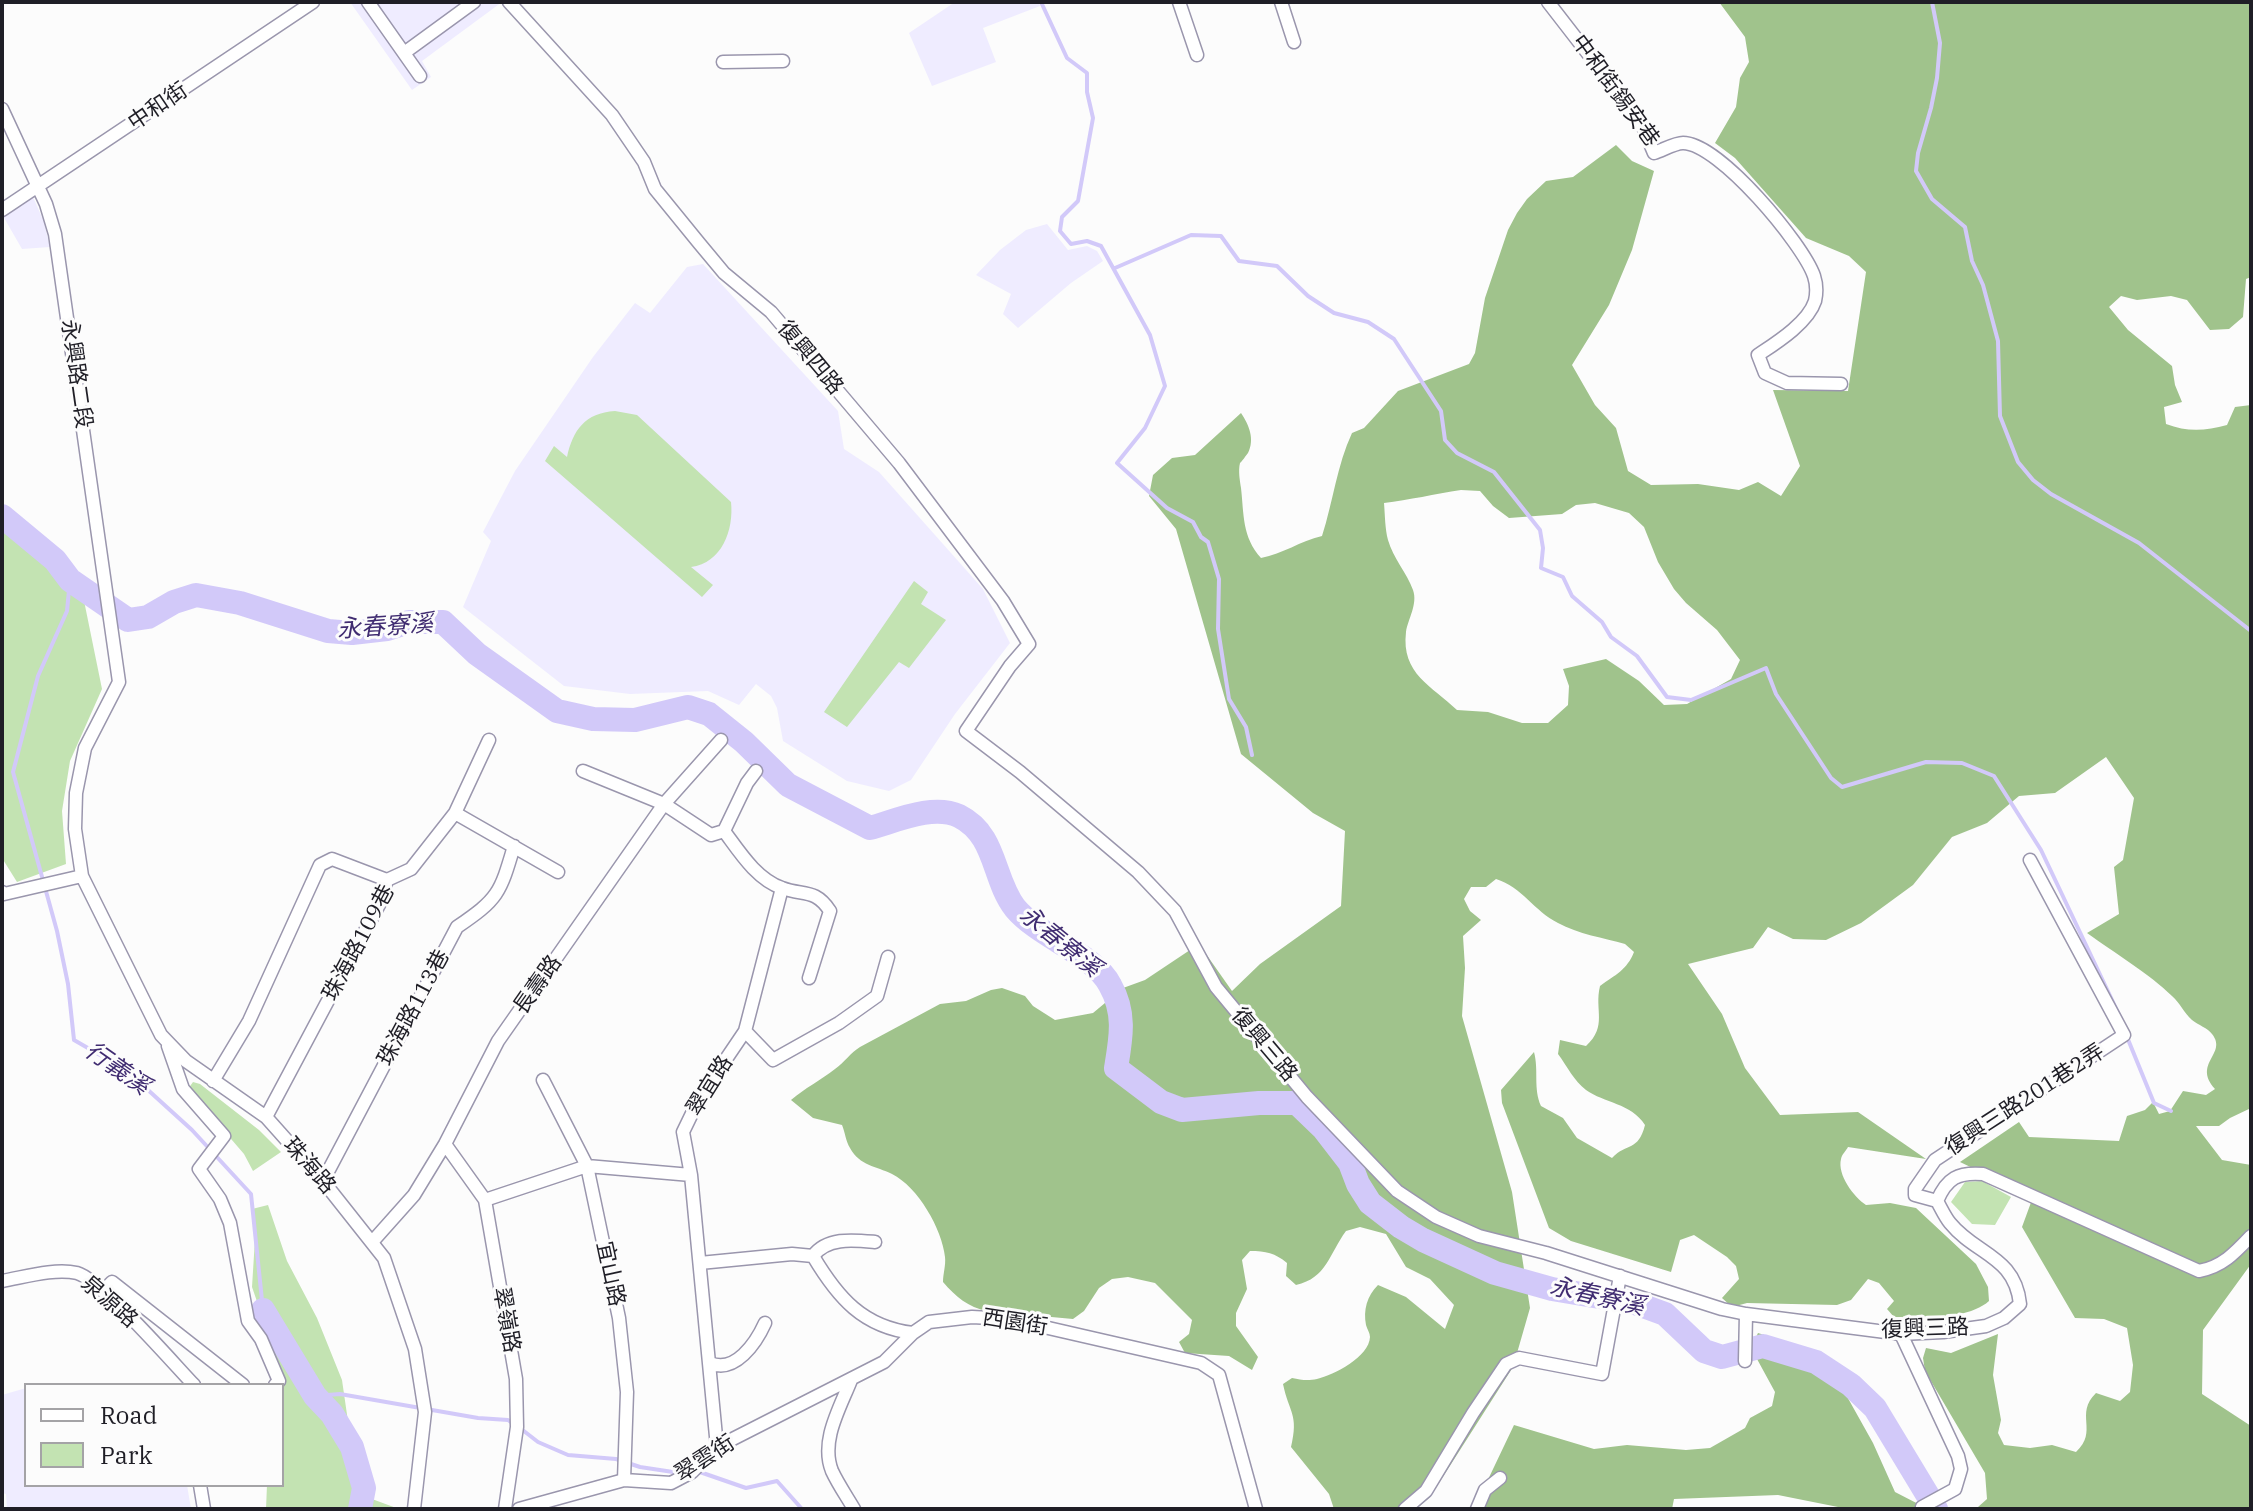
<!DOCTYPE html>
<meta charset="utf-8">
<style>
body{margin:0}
#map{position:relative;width:2253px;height:1511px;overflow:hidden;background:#fcfcfc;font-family:"IBM Plex Serif",serif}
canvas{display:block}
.frame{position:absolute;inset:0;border:4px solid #1f1e26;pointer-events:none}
.legend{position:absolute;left:24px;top:1383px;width:260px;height:104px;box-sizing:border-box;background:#fcfcfc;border:2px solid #a4a3a6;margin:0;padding:10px 14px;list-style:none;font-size:24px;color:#1f1e26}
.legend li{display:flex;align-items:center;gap:16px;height:40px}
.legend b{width:40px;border:2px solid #a4a3a6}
</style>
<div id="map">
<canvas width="2253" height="1511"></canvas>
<div class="frame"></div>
<ul class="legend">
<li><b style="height:10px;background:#fff"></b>Road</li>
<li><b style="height:22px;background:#c3e3b2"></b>Park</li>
</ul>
</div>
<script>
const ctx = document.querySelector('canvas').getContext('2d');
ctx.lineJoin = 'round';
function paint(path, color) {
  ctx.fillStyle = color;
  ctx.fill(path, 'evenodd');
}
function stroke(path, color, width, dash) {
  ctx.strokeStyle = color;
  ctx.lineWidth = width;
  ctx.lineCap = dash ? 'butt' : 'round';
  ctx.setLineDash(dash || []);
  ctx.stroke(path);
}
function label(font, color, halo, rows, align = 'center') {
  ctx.font = font + ' "IBM Plex Serif","Noto Sans TC",serif';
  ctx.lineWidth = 6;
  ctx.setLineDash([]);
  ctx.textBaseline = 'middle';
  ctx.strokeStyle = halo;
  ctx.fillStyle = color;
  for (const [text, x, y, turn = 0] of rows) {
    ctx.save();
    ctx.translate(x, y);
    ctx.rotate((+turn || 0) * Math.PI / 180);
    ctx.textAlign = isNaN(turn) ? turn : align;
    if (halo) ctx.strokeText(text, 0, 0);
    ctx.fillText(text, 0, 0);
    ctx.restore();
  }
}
paint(new Path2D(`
 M350,2H502L422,61L431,77L412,90Z
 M955,2H1039L1040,6L983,28L996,62L932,86L909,33Z
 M33,197L44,222L50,247L22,249L3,216Z
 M1047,224L1068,250L1087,246L1097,251L1103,261L1071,283L1018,328L1003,314L1011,294L976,275L1000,250L1026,230Z
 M703,264L838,411L844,449L879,472L983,589L1010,643L955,714L911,780L889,791L847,781L783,741L777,708L771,696L756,684L739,705L708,691L630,694L564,686L463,607L491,541L483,532L515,471L593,357L635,303L650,313L687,267Z
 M26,1388V1485H187L191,1509H7L6,1494L2,1493V1395Z`), '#efecff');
paint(new Path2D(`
 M615,411L637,415L731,502C734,530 722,563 691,567L713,585L702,597L545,461L554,446L567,457C573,430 585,413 615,411Z
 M2,529L81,586L102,689L70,761L62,811L66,864L17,882L2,858Z
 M914,581L928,592L921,604L946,620L909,668L899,662L847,727L824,712Z
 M193,1082L200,1084L259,1130L281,1152L253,1171L244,1154L188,1089Z
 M1982,1181L2011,1197L1995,1225L1972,1224L1951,1202L1965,1182Z
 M268,1205L287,1261L317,1318L342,1380L353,1456L372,1499L399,1509H266L267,1485H282V1385H275L272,1345L252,1287L255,1239L252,1209Z`), '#c3e3b2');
paint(new Path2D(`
 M1719,2H2251V277L2246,279L2243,317L2229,329L2210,330L2187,300L2171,296L2137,300L2121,296L2109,307L2128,330L2172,366L2175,385L2182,402L2164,407L2166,424C2187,432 2205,431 2227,425L2235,407L2251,405V1108L2230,1118L2219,1126H2196L2222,1160L2251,1165V1264L2203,1330L2202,1394L2251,1426V1509H1848L1778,1495L1674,1499L1672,1509H1474L1514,1425L1594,1449L1627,1445L1686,1450L1710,1448L1745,1428L1750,1418L1772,1406L1775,1392L1751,1348L1758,1333L1783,1341L1795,1350L1820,1351L1830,1359L1838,1371L1840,1384L1873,1443L1895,1492L1928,1509L1978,1507L1987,1499L1985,1473L1925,1371L1923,1358L1926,1348L1951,1353L1998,1334L1993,1375L2001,1420L1998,1433L2004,1445L2030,1448L2052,1445L2076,1452C2099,1431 2074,1414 2096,1393L2120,1401L2130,1392L2133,1365L2127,1328L2104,1319L2075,1318L2022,1227L2033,1197L1960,1162L2019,1122L2029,1137L2119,1141L2127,1116L2145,1110L2153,1102L2159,1114L2170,1111L2183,1091L2206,1095L2215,1089C2192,1063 2228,1054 2212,1034C2208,1028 2198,1025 2192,1020C2184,1013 2180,1003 2172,996C2150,974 2113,952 2087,933L2119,914L2114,867L2123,860L2134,798L2106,757L2055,793L2019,796L1987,823L1952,837L1913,885L1861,923L1826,940L1793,939L1768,927L1753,948L1688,964L1722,1014L1745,1068L1780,1115L1858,1112L1926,1159L1848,1147C1846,1151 1842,1154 1841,1159C1837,1175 1854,1197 1866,1205L1890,1203L1916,1208L1976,1264L1988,1287L1989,1301C1969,1319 1920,1320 1894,1317L1887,1309L1894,1301L1879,1283L1868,1279L1851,1300L1837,1305L1747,1303L1732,1307L1722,1298L1739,1279L1736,1266L1727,1257L1694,1235L1680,1240L1671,1272L1571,1241L1549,1228L1502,1103L1501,1090L1534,1052C1539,1071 1533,1088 1541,1106L1563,1118L1577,1138L1612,1158C1627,1142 1638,1152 1645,1125C1631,1103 1604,1103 1586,1090C1574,1081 1567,1066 1558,1054L1560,1040L1586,1046C1608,1026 1594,1010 1600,986C1615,975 1627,970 1634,952L1625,944C1604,938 1578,934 1558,923C1534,911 1522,887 1496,879L1486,887H1471L1464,899L1470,911L1481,920L1463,936L1465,968L1462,1016L1512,1192L1530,1308L1513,1367L1430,1497L1416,1509H1334L1329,1494L1291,1447C1299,1414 1289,1413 1283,1384L1292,1378C1301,1380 1308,1381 1317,1379C1334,1375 1369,1357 1370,1337C1370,1333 1367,1329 1366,1325C1363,1310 1367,1296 1378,1285L1406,1297L1445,1329L1454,1305L1430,1279L1406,1267L1386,1234L1360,1227L1346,1231C1329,1254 1327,1278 1296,1285L1286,1276L1287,1263C1275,1253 1266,1251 1250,1251L1242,1260L1247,1289L1236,1313V1326L1258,1357L1252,1370L1229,1356L1185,1353L1179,1342L1189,1334L1192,1320L1155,1283L1128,1277L1112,1279L1099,1288L1084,1311L1073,1319L987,1311C968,1307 956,1297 943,1282C943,1274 946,1265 945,1257C942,1229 918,1187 892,1174C876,1166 860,1166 850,1148C846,1142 845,1132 842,1125L813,1118L791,1100C805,1088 821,1080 835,1069C845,1062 850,1053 860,1047L940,1004L966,1001L991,990L1002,988L1025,996L1033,1006L1055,1020L1093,1013L1123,988L1145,980L1199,944L1232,991L1260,964L1341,906L1345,831L1313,813L1241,754L1176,529L1149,496L1153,475L1172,458L1195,455L1241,413C1249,425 1255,439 1248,453C1247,454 1241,463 1240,463C1238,471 1240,481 1241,488C1244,514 1242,537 1261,558C1283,554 1300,541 1322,536C1333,502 1337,465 1352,433L1364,428L1398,391L1469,364L1475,353L1485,298L1508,230L1517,213L1527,199L1546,181L1573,177L1616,145L1632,161L1654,171L1632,250L1609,305L1572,365L1595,405L1616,428L1628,471L1651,485L1698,484L1739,490L1758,482L1781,496L1800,466L1773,390L1848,391L1866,272L1849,256L1806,238L1735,158L1715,143L1736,107L1740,78L1749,62L1745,37ZM1461,490L1480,491L1493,506L1509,518L1562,514L1576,505L1595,503L1629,513L1644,527L1658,562L1674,589L1686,603L1717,630L1740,660L1731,679L1687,704L1664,705L1639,681L1606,659L1563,669L1569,686L1568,705L1548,723H1522L1488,712L1457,710C1432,686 1401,674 1406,632C1408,619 1418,604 1413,590C1407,573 1393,558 1388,540C1385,529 1385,515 1384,503C1409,500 1435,494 1461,490Z`), '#a0c38c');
stroke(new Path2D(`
 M1041,2L1067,58L1087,73V92L1093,118L1078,201L1062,217L1060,231L1071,244L1087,241L1101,246L1150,335L1165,386L1145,428L1117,463L1167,508L1193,522L1201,537L1208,542L1219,579L1218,629L1229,699L1246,727L1252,755
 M1932,2L1940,43L1937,78L1931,108L1918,153L1916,171L1932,199L1965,227L1972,261L1983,285L1998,341L2000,416L2018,462L2033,480L2051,494L2139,543L2251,631
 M1115,268L1191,235L1221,236L1239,261L1277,266L1308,296L1334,313L1368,322L1394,339L1441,411L1445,440L1457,453L1494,472L1540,530L1543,548L1541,568L1563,577L1572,596L1602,622L1611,637L1637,656L1667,697L1691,700L1766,668L1776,694L1831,778L1842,787L1926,762L1962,763L1994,776L2041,850L2122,1021
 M70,580L67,611L38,676L13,772L57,931L68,984L74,1040L126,1070L192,1130L251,1194L263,1310
 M2127,1037L2154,1103L2171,1111
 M315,1396L340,1394L478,1418L508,1420L512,1423
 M520,1428L538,1442L568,1455L616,1459L640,1467L673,1472L688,1468
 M697,1471L746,1488L777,1481L802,1509`), '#d2c9f9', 4);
stroke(new Path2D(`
 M2,516L55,560L70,580L128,620L148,617L174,602L196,595L240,603L328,631L352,633L387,629L409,622H443L477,654L557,711L593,719L635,720L688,707L709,714L744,742L788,785L870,828C896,821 932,804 959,816C997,835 992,878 1015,908C1039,937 1094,954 1110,985C1126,1013 1121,1038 1116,1068L1161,1102L1182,1110L1259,1103H1297L1323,1128L1350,1163L1358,1184L1370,1203L1401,1227L1423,1240L1495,1273L1552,1289L1635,1303L1665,1314L1704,1351L1722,1357L1763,1346L1816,1362L1851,1385L1875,1408L1936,1509
 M263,1310L315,1396L332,1414L352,1447L364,1488L360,1509`), '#d2c9f9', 24);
const minor = new Path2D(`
 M368,2L420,76
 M509,2L612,115L644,162L655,189L699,243L724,273L771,312L899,463L1003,601L1029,644L1010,666L966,731L1020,772L1138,872L1175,911L1216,987L1307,1097L1397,1191L1436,1217L1479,1236L1546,1253L1722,1309L1746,1314L1901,1334L1943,1332L1986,1326L2004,1318L2020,1304C2015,1256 1976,1255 1950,1223C1945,1217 1941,1208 1937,1201C1947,1178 1958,1172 1983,1174L2199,1271C2222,1267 2235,1253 2251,1236
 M1179,2L1197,55
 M1281,2L1294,42
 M1548,2L1641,122L1654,153C1663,150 1675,143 1683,143C1719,143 1803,244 1814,276C1817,285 1817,292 1815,301C1808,323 1776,343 1758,355L1765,373L1787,383L1841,384
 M404,53L474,2
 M723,62L783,61
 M2,109L46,204L55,234L119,682L85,748L76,793L75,829L82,876L161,1035L186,1061L266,1117L323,1181L384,1258L415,1349L425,1412L414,1509
 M2,210L313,2
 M583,771L664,804L711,835L724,831L747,783L756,771
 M455,813L558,872
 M724,831C739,851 756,879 782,888C803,896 815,888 830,911L809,978
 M2,892L4,894L82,876
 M745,1031L773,1060L839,1023L877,996L888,957
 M168,1046L183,1089L224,1136L199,1169L220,1199L230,1223L248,1321L261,1339L279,1381L275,1385
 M543,1080L587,1166L619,1318L627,1392L624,1480
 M213,1081L249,1021L320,865L332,859L387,880
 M266,1117L381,901L387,880L411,869L455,813L489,740
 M445,1144L485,1200L516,1379L517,1427L505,1509
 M323,1181L457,927C498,899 500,894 514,846
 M485,1200L587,1166L691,1175
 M1937,1201L1915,1195V1189L1935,1160L2124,1035L2030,860
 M373,1241L414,1195L445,1144L498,1041L664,804L721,740
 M813,1256C827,1237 853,1240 875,1242
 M700,1263L792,1254L813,1256C838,1298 863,1327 913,1333
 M2,1281C25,1277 54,1268 77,1273C100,1279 173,1363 194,1385
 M103,1291L112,1282L243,1385
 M1901,1334L1958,1456L1961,1469L1955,1489L1922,1507
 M1745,1361L1746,1314
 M710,1363C735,1374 756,1343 765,1323
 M851,1380C840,1408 820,1441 832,1471C838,1484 847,1497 854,1509
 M717,1447L691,1175L683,1132L699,1099L745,1031L782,888
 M200,1485L204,1509
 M519,1509L624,1480L671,1483L692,1472L717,1447L884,1362L913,1333L929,1322L972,1317L1009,1319L1201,1363L1219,1375L1256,1509
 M1405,1509L1426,1491L1473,1413L1506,1364L1519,1358L1602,1374L1620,1276
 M1477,1509L1485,1490L1500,1478`);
stroke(minor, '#9a96ad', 15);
stroke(minor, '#fff', 12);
label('22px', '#1f1e26', '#fcfcfc', [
 ["中和街錫安巷",1615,91,54],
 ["中和街",158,107,-34],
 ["復興四路",810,358,50],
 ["永興路二段",76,374,82],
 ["珠海路109巷",359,943,-62],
 ["長壽路",538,985,-55],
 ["珠海路113巷",414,1008,-62],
 ["復興三路",1264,1045,50],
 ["翠宜路",710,1086,-58],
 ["復興三路201巷2弄",2025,1100,-33],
 ["珠海路",309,1166,49],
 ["宜山路",610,1274,78],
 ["泉源路",109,1302,41],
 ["翠嶺路",506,1320,80],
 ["西園街",1015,1323,9],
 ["復興三路",1925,1329,-2],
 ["翠雲街",705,1459,-33]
]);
label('italic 24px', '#402c71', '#fcfcfc', [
 ["永春寮溪",385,627,-4],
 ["永春寮溪",1060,942,39],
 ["行義溪",117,1069,35],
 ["永春寮溪",1597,1297,13]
]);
</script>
